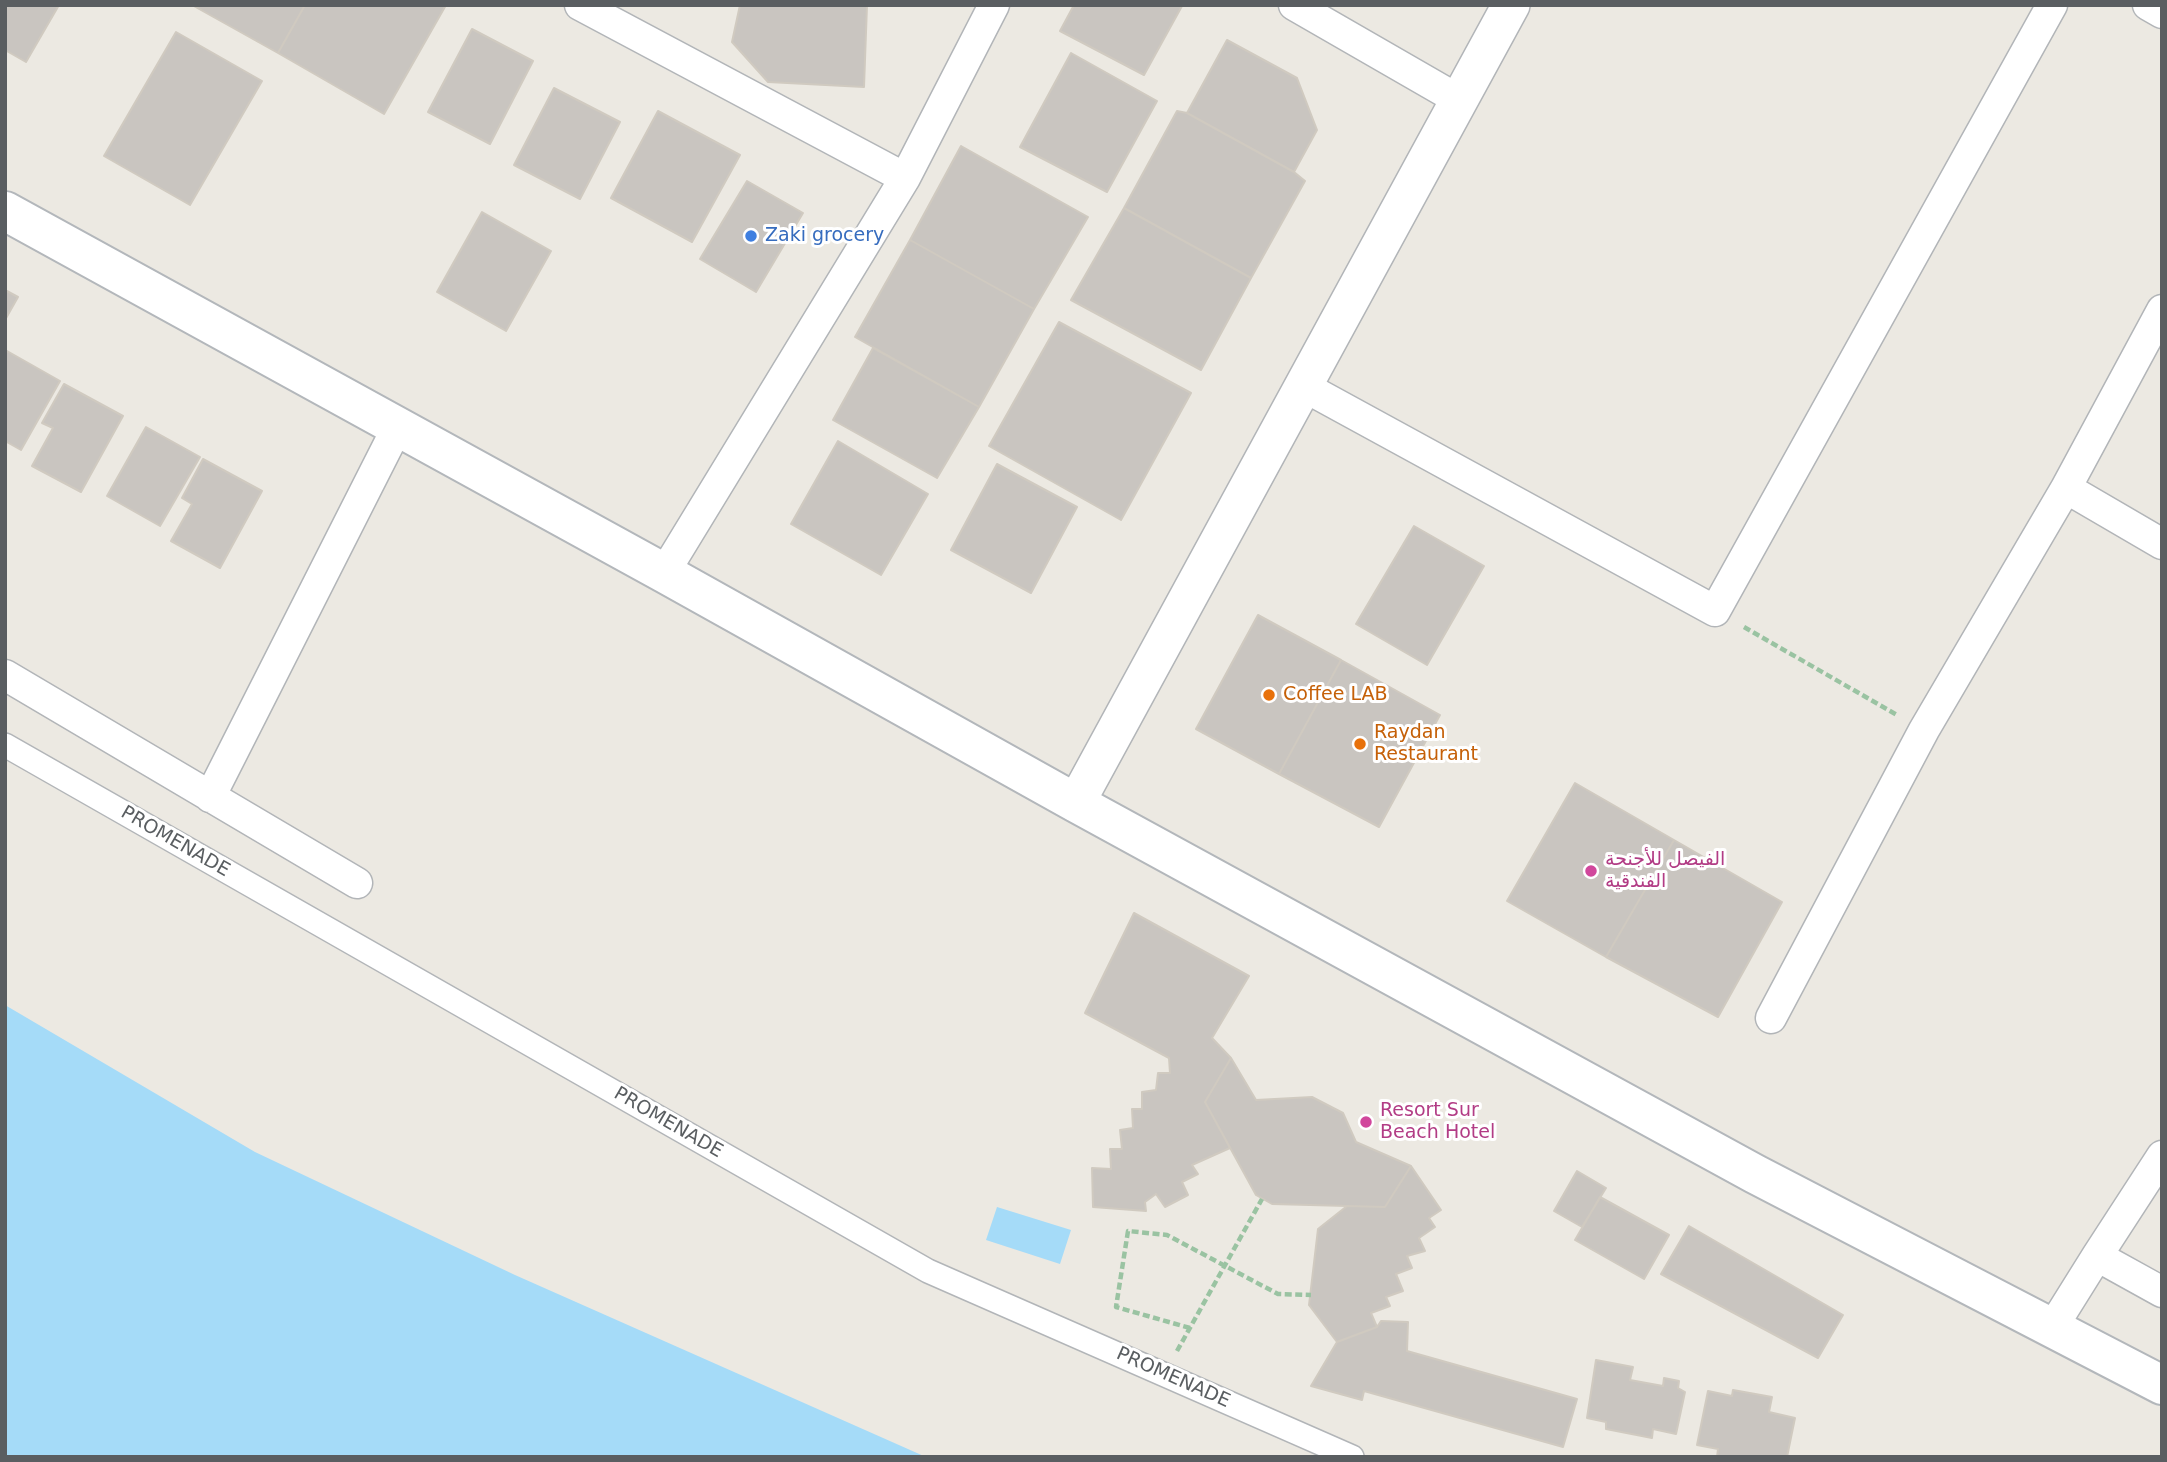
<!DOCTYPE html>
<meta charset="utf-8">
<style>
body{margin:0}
#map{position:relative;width:2167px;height:1462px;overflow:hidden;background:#ece9e2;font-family:"DejaVu Sans",sans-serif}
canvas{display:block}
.frame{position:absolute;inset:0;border:7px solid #5a5e61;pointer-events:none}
</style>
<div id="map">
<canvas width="2167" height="1462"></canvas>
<div class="frame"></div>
</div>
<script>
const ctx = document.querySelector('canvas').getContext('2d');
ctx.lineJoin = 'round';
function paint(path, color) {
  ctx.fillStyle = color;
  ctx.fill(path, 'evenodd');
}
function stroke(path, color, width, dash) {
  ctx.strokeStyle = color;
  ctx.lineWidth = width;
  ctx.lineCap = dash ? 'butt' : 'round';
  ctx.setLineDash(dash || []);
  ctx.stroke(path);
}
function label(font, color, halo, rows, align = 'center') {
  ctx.font = font + ' "DejaVu Sans",Vazirmatn,sans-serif';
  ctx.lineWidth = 6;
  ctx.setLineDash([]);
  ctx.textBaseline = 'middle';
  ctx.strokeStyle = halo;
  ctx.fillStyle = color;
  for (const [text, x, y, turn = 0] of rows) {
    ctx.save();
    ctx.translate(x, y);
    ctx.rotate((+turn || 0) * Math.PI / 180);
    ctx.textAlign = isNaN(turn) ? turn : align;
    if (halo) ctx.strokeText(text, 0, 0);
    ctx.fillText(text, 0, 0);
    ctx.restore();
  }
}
paint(new Path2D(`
 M5,1005L255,1152L515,1275L926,1457H5Z
 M997,1207L1071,1230L1060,1264L986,1240Z`), '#a5dbf8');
const building = new Path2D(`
 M5,5H59L26,62L5,50Z
 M192,5H305L278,53Z
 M305,5H446L384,114L278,53Z
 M740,5H867L864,87L768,82L732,42Z
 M1074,5H1180L1182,6L1144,75L1060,31Z
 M472,29L533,61L490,144L428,112Z
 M176,32L262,81L190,205L104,156Z
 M1227,40L1297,78L1317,130L1294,172L1187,113Z
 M1071,53L1157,101L1107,192L1020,147Z
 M554,88L620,122L580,199L514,165Z
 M658,111L740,155L692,242L611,198Z
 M1177,111L1187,113L1294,172L1305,181L1251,278L1124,208Z
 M961,146L1088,217L1034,309L910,240Z
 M747,181L803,213L756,292L700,259Z
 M1124,208L1251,278L1201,370L1071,300Z
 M482,212L551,251L506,331L437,292Z
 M910,240L1034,309L979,407L855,337Z
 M5,290L18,297L5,320Z
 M1059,322L1191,393L1121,520L989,446Z
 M873,348L979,407L937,478L833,420Z
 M7,351L60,381L21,450L5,441V355Z
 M64,384L123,416L81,492L32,466L53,428L42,423Z
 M146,427L200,457L160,526L107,496Z
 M838,441L928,494L881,575L791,524Z
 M203,459L262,491L220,568L171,541L192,504L182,498Z
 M997,464L1077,507L1031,593L951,550Z
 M1414,526L1484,566L1427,665L1356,624Z
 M1258,615L1341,660L1279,774L1196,729Z
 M1341,660L1440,715L1379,827L1279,774Z
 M1575,783L1674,840L1606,957L1507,901Z
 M1674,840L1782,902L1718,1017L1606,957Z
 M1134,913L1249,976L1212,1038L1231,1058L1205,1102L1230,1148L1192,1165L1198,1174L1182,1182L1188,1195L1165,1207L1156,1194L1145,1202L1146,1211L1093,1207L1092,1168L1111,1169L1110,1149H1122L1120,1130L1133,1128L1132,1109H1142V1092L1156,1090L1158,1073H1170L1169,1058L1085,1013Z
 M1231,1058L1256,1100L1312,1097L1343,1113L1356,1142L1411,1166L1385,1207L1272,1204L1256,1195L1205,1102Z
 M1411,1166L1441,1210L1429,1218L1435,1227L1419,1238L1425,1251L1407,1256L1412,1268L1396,1274L1403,1291L1386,1297L1390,1306L1371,1313L1377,1327L1337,1342L1309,1305L1318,1229L1347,1206L1385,1207Z
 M1577,1171L1606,1188L1582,1227L1554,1211Z
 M1600,1197L1669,1235L1644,1279L1575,1240Z
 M1689,1226L1843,1315L1818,1358L1661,1274Z
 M1381,1321L1408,1322L1407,1351L1577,1399L1563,1447L1364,1391L1362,1400L1311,1386L1337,1342L1377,1327Z
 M1596,1360L1633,1367L1630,1380L1663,1386L1664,1378L1679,1381L1678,1388L1685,1392L1676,1434L1653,1429L1652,1438L1606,1429V1422L1587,1418Z
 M1733,1390L1772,1397L1769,1412L1795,1418L1787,1457H1717L1718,1449L1697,1445L1708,1391L1732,1396Z`);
paint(building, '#c9c5c0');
stroke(building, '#d0cac0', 2);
const pedestrian = new Path2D(`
 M5,745L928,1271L1352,1457`);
const minor = new Path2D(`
 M580,5L905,178
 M1294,5L1459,100
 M2148,5L2162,13
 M1303,386L1715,611L2052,5
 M2066,488L2162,544
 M664,573L905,178L994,5
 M5,675L357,883
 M210,797L398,426
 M1771,1018L1924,730L2066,488L2162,310
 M2097,1256L2162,1156
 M2052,1328L2097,1256L2162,1292`);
const tertiary = new Path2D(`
 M1076,803L1511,5`);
const secondary = new Path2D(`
 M5,211L664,573L1076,803L1755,1174L2162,1385`);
stroke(pedestrian, '#b2b5b8', 26);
stroke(minor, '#b2b5b8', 33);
stroke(tertiary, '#b2b5b8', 40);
stroke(secondary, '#b3b7bb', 42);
stroke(new Path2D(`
 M1744,627L1897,715
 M1190,1328L1116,1307L1128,1231L1167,1235L1278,1294L1311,1295
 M1177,1351L1262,1199`), '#9ac3a2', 4.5, [7, 3.5]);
stroke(pedestrian, '#fff', 23);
stroke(minor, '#fff', 30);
stroke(tertiary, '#fff', 37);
stroke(secondary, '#fff', 38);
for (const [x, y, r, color] of [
 [751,236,7,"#3f7fe0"],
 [1269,695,7,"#e8710a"],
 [1360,744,7,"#e8710a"],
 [1591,871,7,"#d1479c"],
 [1366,1122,7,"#d1479c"]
]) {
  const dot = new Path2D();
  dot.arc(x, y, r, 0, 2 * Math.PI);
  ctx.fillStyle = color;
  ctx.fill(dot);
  stroke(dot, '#fff', 2.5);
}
label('19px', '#366cbe', '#fff', [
 ["Zaki grocery",765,236]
], 'left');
label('19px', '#c56008', '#fff', [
 ["Coffee LAB",1283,695],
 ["Raydan",1374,733],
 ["Restaurant",1374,755]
], 'left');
label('19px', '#5a5e61', '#fff', [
 ["PROMENADE",175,842,30],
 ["PROMENADE",668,1123,30],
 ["PROMENADE",1173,1378,24]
]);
label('19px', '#b23c85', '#fff', [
 ["الفيصل للأجنحة",1605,860],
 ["الفندقية",1605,882],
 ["Resort Sur",1380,1111],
 ["Beach Hotel",1380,1133]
], 'left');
</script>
